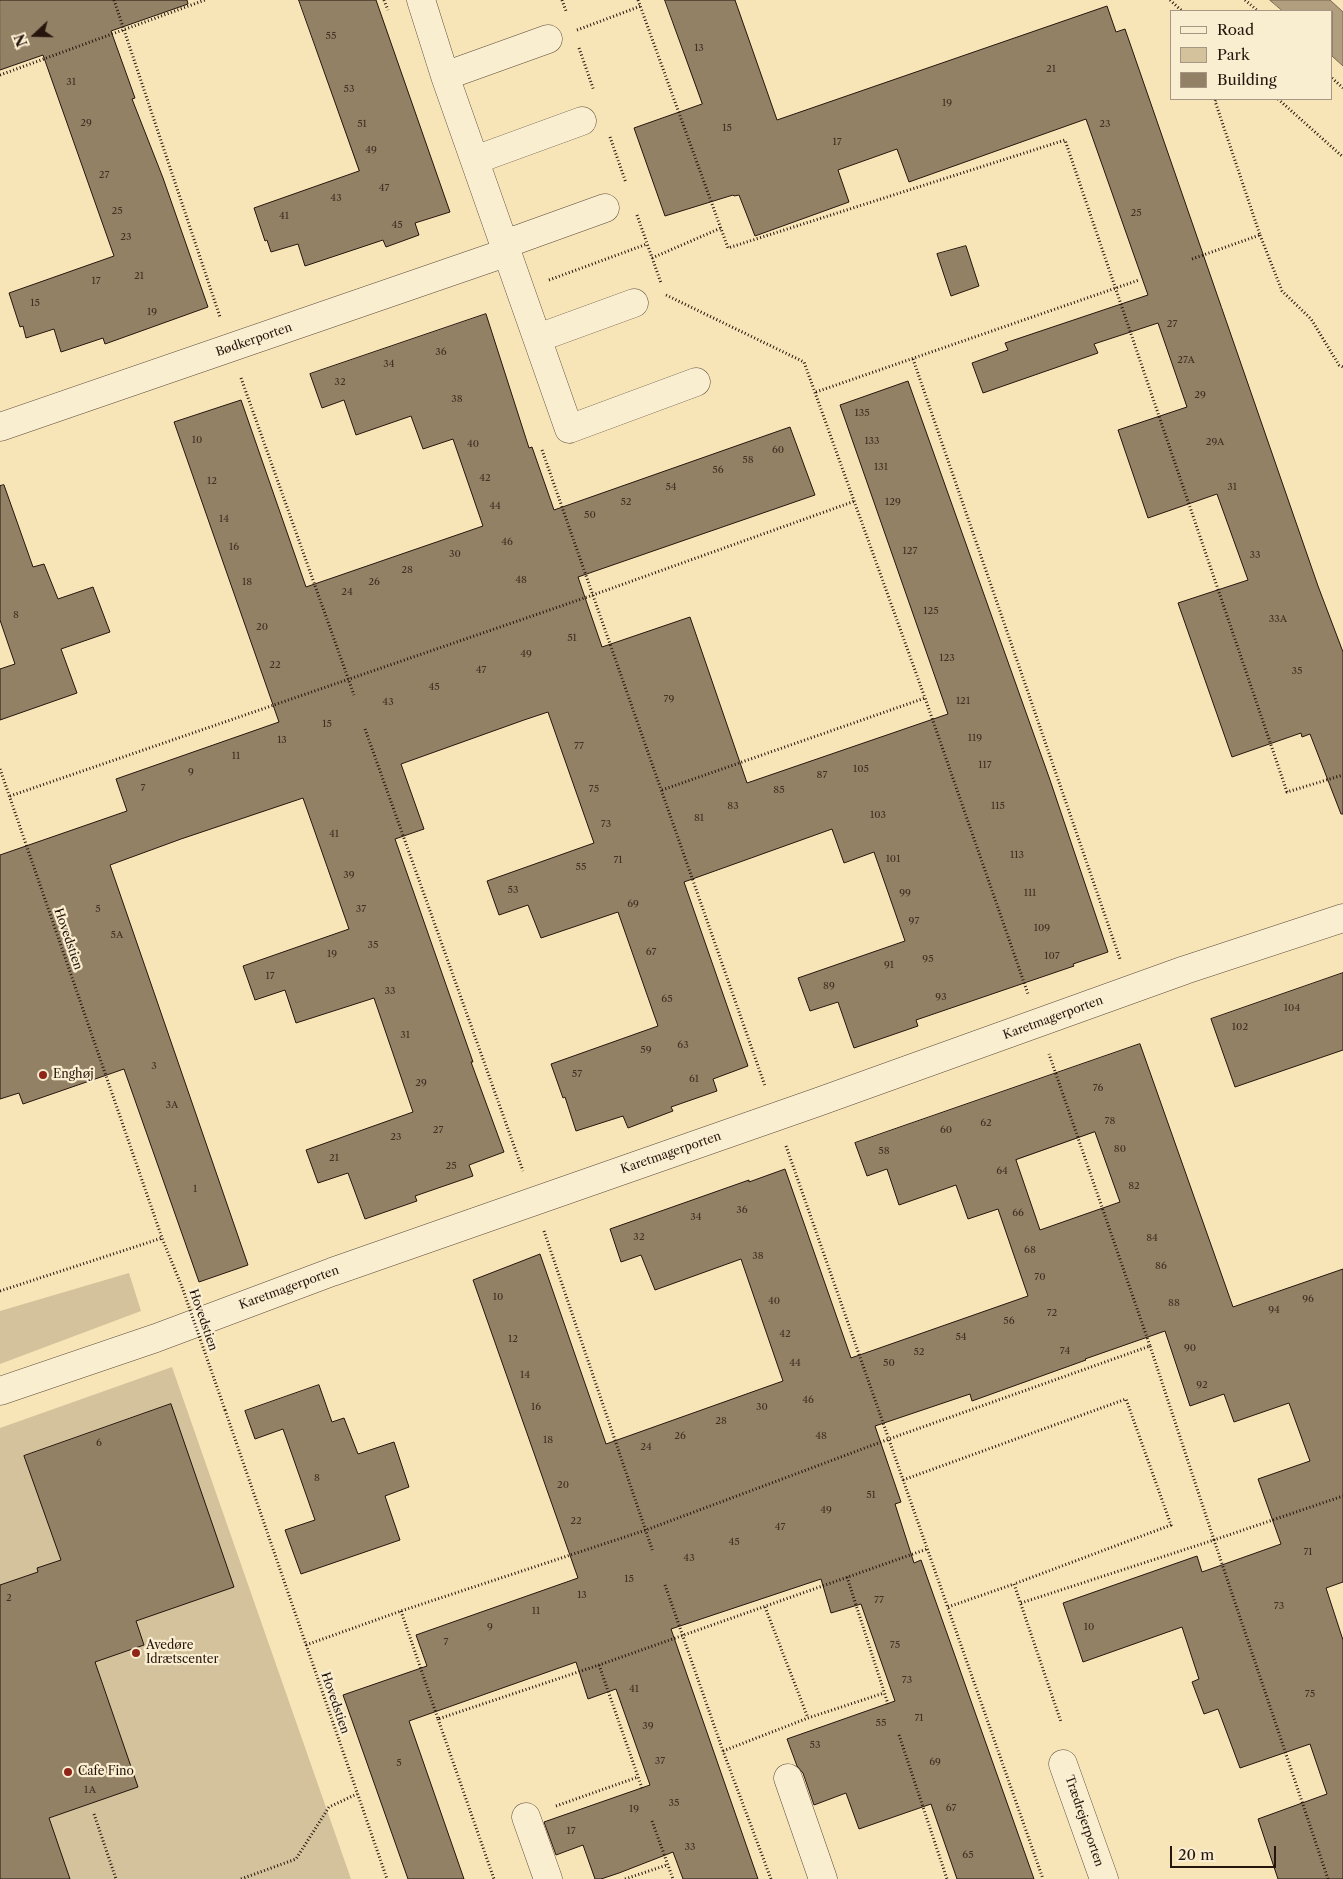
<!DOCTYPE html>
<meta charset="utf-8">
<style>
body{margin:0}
#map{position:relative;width:1343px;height:1879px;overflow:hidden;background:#f7e5b8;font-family:"Libre Caslon Text",serif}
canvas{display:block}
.legend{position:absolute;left:1170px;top:10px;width:162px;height:90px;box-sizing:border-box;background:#faeed1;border:1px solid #a59783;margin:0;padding:6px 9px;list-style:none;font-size:15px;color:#26150d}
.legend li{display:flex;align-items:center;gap:10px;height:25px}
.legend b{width:25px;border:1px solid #a59783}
.north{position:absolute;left:10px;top:10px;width:50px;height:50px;-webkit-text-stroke:4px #faeed1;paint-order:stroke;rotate:249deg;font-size:14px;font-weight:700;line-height:20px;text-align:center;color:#26150d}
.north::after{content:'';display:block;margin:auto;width:18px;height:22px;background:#26150d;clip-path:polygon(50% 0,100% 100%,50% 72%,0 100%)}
.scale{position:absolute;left:1170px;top:1846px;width:106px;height:22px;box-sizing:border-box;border:2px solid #26150d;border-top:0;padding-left:6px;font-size:15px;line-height:18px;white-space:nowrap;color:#26150d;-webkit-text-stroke:4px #faeed1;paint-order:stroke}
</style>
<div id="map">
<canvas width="1343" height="1879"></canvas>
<ul class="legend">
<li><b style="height:6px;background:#faeed1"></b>Road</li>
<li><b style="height:14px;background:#d3c29b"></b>Park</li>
<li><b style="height:14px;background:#938166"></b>Building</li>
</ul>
<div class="north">N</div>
<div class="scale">20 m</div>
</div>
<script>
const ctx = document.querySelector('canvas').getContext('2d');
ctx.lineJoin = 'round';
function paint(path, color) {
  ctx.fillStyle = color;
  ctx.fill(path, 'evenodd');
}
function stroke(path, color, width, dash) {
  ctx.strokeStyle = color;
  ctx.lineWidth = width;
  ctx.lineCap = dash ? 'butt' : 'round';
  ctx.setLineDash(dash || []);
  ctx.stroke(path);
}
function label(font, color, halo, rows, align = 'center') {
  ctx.font = font + ' "Libre Caslon Text",serif';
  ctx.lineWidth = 4.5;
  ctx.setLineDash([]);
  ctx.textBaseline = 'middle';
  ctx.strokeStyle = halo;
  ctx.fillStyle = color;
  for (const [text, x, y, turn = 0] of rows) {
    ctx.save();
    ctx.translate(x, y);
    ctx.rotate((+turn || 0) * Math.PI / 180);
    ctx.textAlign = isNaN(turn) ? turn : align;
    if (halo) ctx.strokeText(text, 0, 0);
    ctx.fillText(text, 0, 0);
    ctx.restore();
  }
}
paint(new Path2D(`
 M129,1273L141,1311L0,1364V1311Z
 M172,1367L351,1879H0V1428Z`), '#d3c29b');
const water = new Path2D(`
 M1270,0H1330L1343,12V66L1332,56V11H1283Z`);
paint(water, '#b09e7e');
stroke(water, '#796751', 1);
const building = new Path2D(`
 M0,0H187L188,4L111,31L135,98L132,99L163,178L208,307L105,344L103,338L61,352L54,329L26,338L23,326L20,327L9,293L114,256L43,55L0,70Z
 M299,0H376L450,212L415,223L419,235L386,247L383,240L305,266L298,244L271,252L267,240L265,241L254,208L359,171Z
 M665,0H735L777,120L1107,6L1116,32L1125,29L1318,586L1343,652V814H1341L1310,734L1302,737L1301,733L1232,757L1178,603L1248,580L1217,494L1148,518L1118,430L1187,407L1158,323L1094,344L1098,353L983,393L972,363L1008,350L1005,343L1148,295L1086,119L909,182L897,149L838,170L849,202L755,236L739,195L734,196L733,195L665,216L634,128L702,104Z
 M966,246L979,286L951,296L937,254Z
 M486,314L529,448L532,447L554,510L790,427L815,495L578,577L602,647L690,617L747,783L948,714L840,405L908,381L1050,780L1108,952L1073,964L1074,966L916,1020L918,1026L854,1048L838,1002L810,1011L798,978L905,941L874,852L844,863L832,829L684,882L748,1066L713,1079L717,1091L671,1107L673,1111L628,1128L623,1116L576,1131L565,1097L563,1098L551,1064L658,1026L618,912L541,938L528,905L499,915L487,881L594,843L548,712L524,720L401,764L424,829L395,839L473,1062H471L504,1152L469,1165L473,1176L415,1196L417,1201L365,1219L348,1173L318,1183L306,1150L413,1112L374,998L296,1023L285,990L255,1000L243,966L349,929L303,798L181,839L110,865L248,1265L199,1282L124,1069L23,1104L19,1093L0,1099V855L127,811L116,779L279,722L174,422L241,400L306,587L483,526L453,439L423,449L411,416L356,435L344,400L322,408L310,374Z
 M4,485L33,567L44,564L58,599L93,587L110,632L61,649L77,693L0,720V669L15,664L0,620V486Z
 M1343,973V1050L1235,1087L1211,1019Z
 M1140,1044L1233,1307L1343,1269V1582L1326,1588L1343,1640V1879H1278L1258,1819L1327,1794L1310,1744L1240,1768L1218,1709L1204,1714L1192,1682L1199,1679L1182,1627L1083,1662L1063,1603L1197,1556L1202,1572L1281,1544L1258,1479L1310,1461L1289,1403L1234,1422L1224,1394L1190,1406L1165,1331L1085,1359L1086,1360L972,1401L970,1394L875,1426L901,1502L895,1504L914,1563L921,1560L1034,1879H957L931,1804L859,1829L846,1793L814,1805L803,1773L797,1766L787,1739L895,1701L861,1604L831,1613L821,1579L671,1629L758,1879H683L673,1852L619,1873L601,1879H595L583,1845L556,1855L544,1822L650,1785L616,1689L588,1699L576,1662L409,1721L464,1879H408L343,1695L427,1666L416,1635L578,1578L473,1280L540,1254L606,1444L783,1381L741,1259L655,1290L641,1255L621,1262L610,1229L749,1180V1182L785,1169L851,1358L1028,1296L998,1209L968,1219L956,1185L899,1205L887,1169L867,1176L855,1143ZM1095,1132L1120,1202L1040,1230L1016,1160Z
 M319,1385L332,1422L344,1418L358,1454L394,1442L409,1487L385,1496L400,1540L301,1574L285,1530L315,1520L283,1429L255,1439L245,1411Z
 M171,1404L234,1587L136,1621L144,1645L95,1662L138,1787L49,1818L70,1879H0V1585L38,1572L37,1568L61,1560L24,1456Z`);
paint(building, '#938166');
stroke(building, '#26150d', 1);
const minor = new Path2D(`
 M421,0L445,76L569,429L696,382
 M445,76L548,39
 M475,160L582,121
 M505,244L605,208
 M538,338L634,303
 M0,427L508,252
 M0,1391L156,1338L332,1272L818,1102L1185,970L1343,918
 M1063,1764L1104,1879
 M788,1778L823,1879
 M526,1817L548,1879`);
stroke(minor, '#5a4938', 29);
stroke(new Path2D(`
 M114,0L220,317
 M384,0L388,10
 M562,0L566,11
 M638,0L728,248L1065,140L1287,792L1343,775
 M1170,0L1182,11
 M1245,0L1258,11
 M577,30L641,6
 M579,48L594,91
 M0,75L205,0
 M1332,78L1343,88
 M1278,99L1343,157
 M610,137L626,183
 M637,215L661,283
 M1260,235L1282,291L1311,319L1339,365L1343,367
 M652,258L721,228
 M1192,259L1260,235L1215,101L1216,99
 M549,280L647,244
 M666,295L804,362L925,698L1028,994
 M913,359L1120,959
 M241,378L354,695
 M816,392L1139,280
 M542,450L765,1086
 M365,729L523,1171
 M0,769L162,1238L182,1287
 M662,790L925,698
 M10,796L593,595L855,501
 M786,1146L1043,1879
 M544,1231L653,1552
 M0,1291L162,1238
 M225,1410L387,1879
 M903,1480L1126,1399L1171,1525L1014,1584
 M847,1577L888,1704
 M665,1585L723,1751L771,1879
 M1021,1603L1214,1540L1150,1346
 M765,1607L808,1718
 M948,1607L1014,1584L1061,1722
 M401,1611L438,1719L599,1665L927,1549
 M306,1645L401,1611L646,1530L889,1439L1150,1346L1049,1054
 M599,1665L642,1788
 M438,1719L494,1879
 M899,1735L947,1879
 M723,1751L808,1718L884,1693
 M556,1806L638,1777
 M94,1814L116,1879
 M652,1821L673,1879
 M241,1879L296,1859L329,1807L357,1794
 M625,1879L667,1865
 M1328,1879L1214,1540L1343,1496`), '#26150d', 3, [1, 2.5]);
stroke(minor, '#faeed1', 28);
stroke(new Path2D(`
 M182,1287L225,1410`), '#26150d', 3, [1, 2.5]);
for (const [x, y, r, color] of [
 [43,1075,5,"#8f2418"],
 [136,1653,5,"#8f2418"],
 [68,1772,5,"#8f2418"]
]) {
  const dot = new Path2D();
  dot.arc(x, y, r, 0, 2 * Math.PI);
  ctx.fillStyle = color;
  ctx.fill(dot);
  stroke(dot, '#faeed1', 2);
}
label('10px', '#413023', null, [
 ["55",331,36],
 ["13",699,48],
 ["21",1051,69],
 ["31",71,82],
 ["53",349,89],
 ["19",947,103],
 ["29",86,123],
 ["51",362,124],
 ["23",1105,124],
 ["15",727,128],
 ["17",837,142],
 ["49",371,150],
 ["27",104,175],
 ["47",384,188],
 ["43",336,198],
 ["25",117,211],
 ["25",1136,213],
 ["41",284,216],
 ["45",397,225],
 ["23",126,237],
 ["21",139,276],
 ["17",96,281],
 ["15",35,303],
 ["19",152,312],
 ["27",1172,324],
 ["36",441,352],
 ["27A",1186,360],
 ["34",389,364],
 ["32",340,382],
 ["29",1200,395],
 ["38",457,399],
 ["135",862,413],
 ["10",197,440],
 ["133",872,441],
 ["29A",1215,442],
 ["40",473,444],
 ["60",778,450],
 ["58",748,460],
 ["131",881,467],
 ["56",718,470],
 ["42",485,478],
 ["12",212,481],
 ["54",671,487],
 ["31",1232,487],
 ["52",626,502],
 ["129",893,502],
 ["44",495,506],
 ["50",590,515],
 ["14",224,519],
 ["46",507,542],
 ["16",234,547],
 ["127",910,551],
 ["30",455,554],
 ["33",1255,555],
 ["28",407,570],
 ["48",521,580],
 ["18",247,582],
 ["26",374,582],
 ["24",347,592],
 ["125",931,611],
 ["8",16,615],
 ["33A",1278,619],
 ["20",262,627],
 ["51",572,638],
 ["49",526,654],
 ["123",947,658],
 ["22",275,665],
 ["47",481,670],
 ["35",1297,671],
 ["45",434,687],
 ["79",669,699],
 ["121",963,701],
 ["43",388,702],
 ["15",327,724],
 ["119",975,738],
 ["13",282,740],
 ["77",579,746],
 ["11",236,756],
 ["117",985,765],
 ["105",861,769],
 ["9",191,772],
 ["87",822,775],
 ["7",143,788],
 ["75",594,789],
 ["85",779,790],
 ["83",733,806],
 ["115",998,806],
 ["103",878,815],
 ["81",699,818],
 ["73",606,824],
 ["41",334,834],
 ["113",1017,855],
 ["101",893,859],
 ["71",618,860],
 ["55",581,867],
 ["39",349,875],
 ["53",513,890],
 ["99",905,893],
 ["111",1030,893],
 ["69",633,904],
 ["5",98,909],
 ["37",361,909],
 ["97",914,921],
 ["109",1042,928],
 ["5A",117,935],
 ["35",373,945],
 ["67",651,952],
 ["19",332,954],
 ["107",1052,956],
 ["95",928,959],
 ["91",889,965],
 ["17",270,976],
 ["89",829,986],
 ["33",390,991],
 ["93",941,997],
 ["65",667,999],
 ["104",1292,1008],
 ["102",1240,1027],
 ["31",405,1035],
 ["63",683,1045],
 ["59",646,1050],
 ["3",154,1066],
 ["57",577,1074],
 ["61",694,1079],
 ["29",421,1083],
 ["76",1098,1088],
 ["3A",172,1105],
 ["78",1110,1121],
 ["62",986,1123],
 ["27",438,1130],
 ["60",946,1130],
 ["23",396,1137],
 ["80",1120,1149],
 ["58",884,1151],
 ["21",334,1158],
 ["25",451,1166],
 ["64",1002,1171],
 ["82",1134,1186],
 ["1",195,1189],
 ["36",742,1210],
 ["66",1018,1213],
 ["34",696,1217],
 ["32",639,1237],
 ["84",1152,1238],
 ["68",1030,1250],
 ["38",758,1256],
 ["86",1161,1266],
 ["70",1040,1277],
 ["10",498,1297],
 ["96",1308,1299],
 ["40",774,1301],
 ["88",1174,1303],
 ["94",1274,1310],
 ["72",1052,1313],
 ["56",1009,1321],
 ["42",785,1334],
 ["54",961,1337],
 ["12",513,1339],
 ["90",1190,1348],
 ["74",1065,1351],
 ["52",919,1352],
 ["44",795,1363],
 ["50",889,1363],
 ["14",525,1375],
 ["92",1202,1385],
 ["46",808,1400],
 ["16",536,1407],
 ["30",762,1407],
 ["28",721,1421],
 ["26",680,1436],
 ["48",821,1436],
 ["18",548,1440],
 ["6",99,1443],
 ["24",646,1447],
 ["8",317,1478],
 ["20",563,1485],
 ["51",871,1495],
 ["49",826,1510],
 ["22",576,1521],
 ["47",780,1527],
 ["45",734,1542],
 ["71",1308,1552],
 ["43",689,1558],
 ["15",629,1579],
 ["13",582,1595],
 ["2",9,1598],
 ["77",879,1600],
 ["73",1279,1606],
 ["11",536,1611],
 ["9",490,1627],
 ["10",1089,1627],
 ["7",446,1642],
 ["75",895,1645],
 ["73",907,1680],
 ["41",634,1689],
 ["75",1310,1694],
 ["71",919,1718],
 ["55",881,1723],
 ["39",648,1726],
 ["53",815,1745],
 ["37",660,1761],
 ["69",935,1762],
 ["5",399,1763],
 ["1A",90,1790],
 ["35",674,1803],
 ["67",951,1808],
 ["19",634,1809],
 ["17",571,1831],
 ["33",690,1847],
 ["65",968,1855]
]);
label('12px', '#26150d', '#faeed1', [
 ["Bødkerporten",254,340,-19],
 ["Hovedstien",68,939,71],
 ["Karetmagerporten",1053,1018,-20],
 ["Karetmagerporten",671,1153,-19],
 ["Karetmagerporten",289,1288,-20],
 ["Hovedstien",203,1320,71],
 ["Hovedstien",335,1703,71],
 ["Trædrejerporten",1084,1821,71]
]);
label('12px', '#26150d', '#faeed1', [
 ["Enghøj",53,1075],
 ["Avedøre",146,1646],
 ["Idrætscenter",146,1660],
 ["Cafe Fino",78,1772]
], 'left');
</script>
